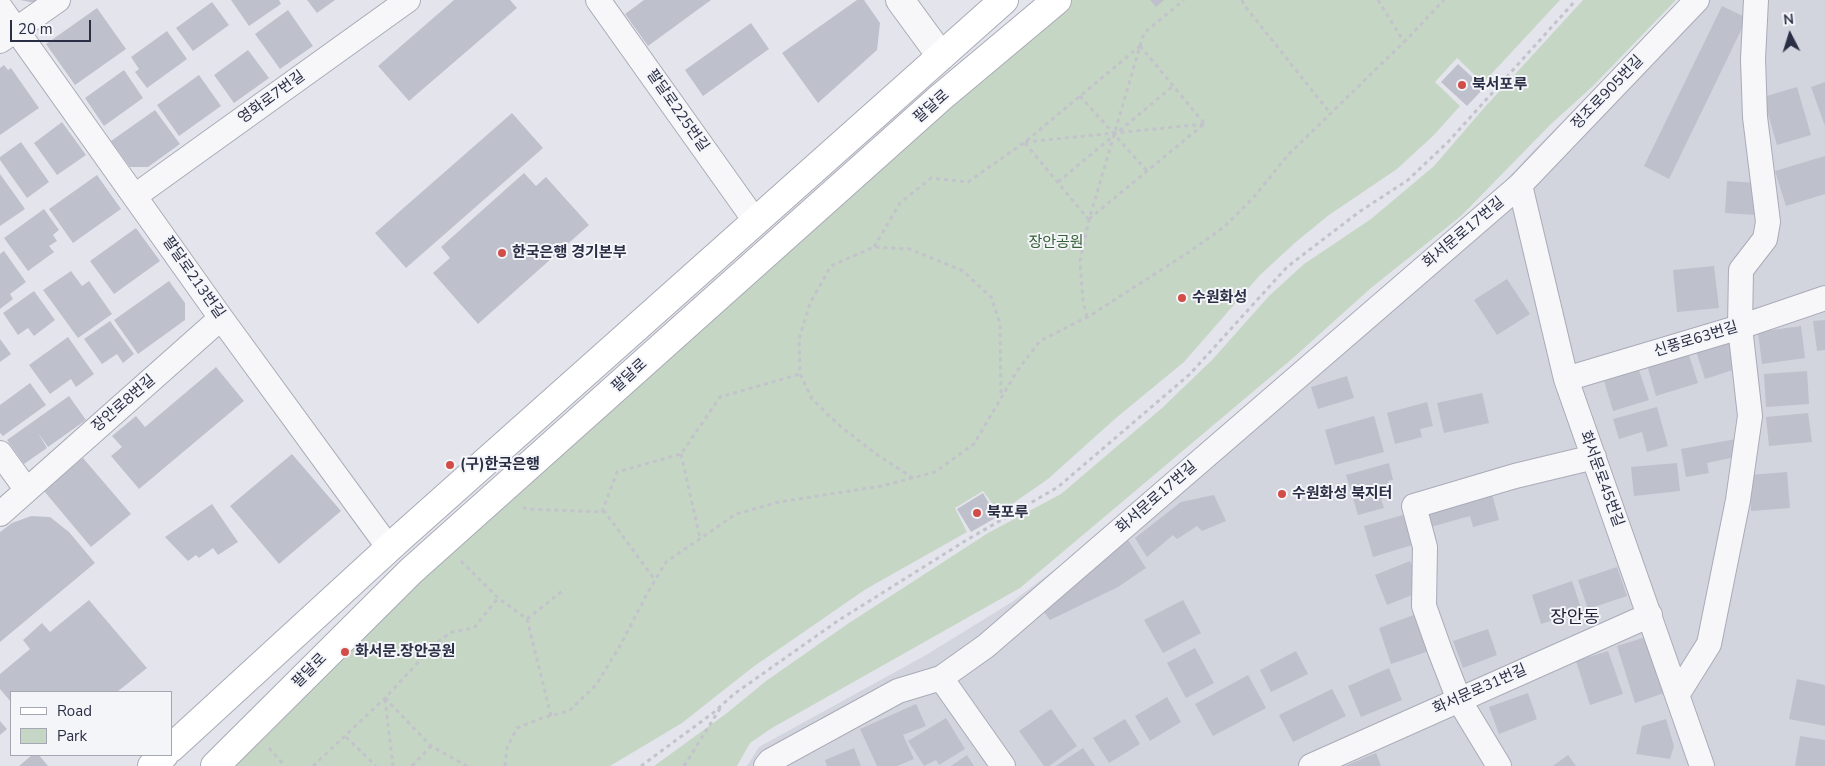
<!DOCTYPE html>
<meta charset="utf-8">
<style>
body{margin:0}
#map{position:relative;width:1825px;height:766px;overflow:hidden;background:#e4e5ec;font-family:"Nunito Sans",sans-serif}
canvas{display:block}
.legend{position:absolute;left:10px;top:691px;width:162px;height:65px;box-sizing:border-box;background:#f4f5f9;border:1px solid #a4a6b1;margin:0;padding:6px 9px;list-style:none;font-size:15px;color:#2b2f45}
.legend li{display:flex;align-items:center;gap:10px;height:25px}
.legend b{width:25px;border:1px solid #a4a6b1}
.north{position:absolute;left:1765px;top:10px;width:50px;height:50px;-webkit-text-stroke:4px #f4f5f9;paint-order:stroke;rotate:355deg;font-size:14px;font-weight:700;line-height:20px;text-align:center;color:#2b2f45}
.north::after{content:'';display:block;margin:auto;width:18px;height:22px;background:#2b2f45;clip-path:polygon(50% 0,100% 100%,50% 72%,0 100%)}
.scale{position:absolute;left:10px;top:20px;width:81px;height:22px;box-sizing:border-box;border:2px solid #2b2f45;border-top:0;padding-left:6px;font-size:15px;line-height:18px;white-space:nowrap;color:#2b2f45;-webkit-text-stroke:4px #f4f5f9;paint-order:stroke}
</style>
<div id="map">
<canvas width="1825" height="766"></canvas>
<ul class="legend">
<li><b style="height:6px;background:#fff"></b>Road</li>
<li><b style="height:14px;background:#c6d6c5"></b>Park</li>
</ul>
<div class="north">N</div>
<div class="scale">20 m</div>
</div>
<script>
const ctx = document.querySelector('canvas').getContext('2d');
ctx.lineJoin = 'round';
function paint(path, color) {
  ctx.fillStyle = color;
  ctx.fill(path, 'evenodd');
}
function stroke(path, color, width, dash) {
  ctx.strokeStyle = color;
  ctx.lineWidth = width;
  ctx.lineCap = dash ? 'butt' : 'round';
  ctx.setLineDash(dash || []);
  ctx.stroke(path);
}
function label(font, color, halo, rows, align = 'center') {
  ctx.font = font + ' "Nunito Sans","Noto Sans KR",sans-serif';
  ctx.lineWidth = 4;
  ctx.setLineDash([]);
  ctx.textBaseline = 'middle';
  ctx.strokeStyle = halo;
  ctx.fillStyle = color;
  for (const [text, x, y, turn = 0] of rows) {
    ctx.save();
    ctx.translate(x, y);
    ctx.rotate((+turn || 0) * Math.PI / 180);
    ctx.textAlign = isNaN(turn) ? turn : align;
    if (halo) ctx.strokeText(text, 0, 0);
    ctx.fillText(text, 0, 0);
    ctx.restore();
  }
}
paint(new Path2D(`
 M1685,0H1825V766H747L759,747L926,655L1012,602L1083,548L1471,217L1538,146Z`), '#d2d4de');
paint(new Path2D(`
 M1073,0H1560L1483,83L1457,58L1435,82L1460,106L1434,135L1397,169L1329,215L1297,241L1260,275L1184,362L1116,418L1048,479L999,513L983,491L955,508L967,532L866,589L753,667L682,723L610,766H231L417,578L942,113Z
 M1583,0H1676L1593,86L1551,124L1461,216L1371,288L1293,358L1020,588L772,728L750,743L737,766H654L727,713L766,681L849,623L988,533L1061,494L1162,408L1212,360L1269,296L1304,264L1371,219L1434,166L1484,108Z`), '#c6d6c5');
paint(new Path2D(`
 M20,0H39L35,3Z
 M231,0H279L281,4L249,26Z
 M307,0H335L317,13Z
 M454,0H510L517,8L409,101L378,66Z
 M644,0H711L648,46L625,14Z
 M857,0H864L880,23L877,50L818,103L782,53Z
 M1150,0H1164L1156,7Z
 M212,2L229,25L193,51L176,28Z
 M1722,6L1747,18L1669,179L1644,166Z
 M97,8L126,49L75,85L46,44Z
 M288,10L313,46L280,69L255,34Z
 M751,23L769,49L703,96L685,70Z
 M167,31L187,59L147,88L135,72L139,69L131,57Z
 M248,50L269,78L234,103L214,75Z
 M1458,64L1484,88L1467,106L1441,82Z
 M4,65L8,70L11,68L39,108L0,135V68Z
 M124,70L143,98L104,126L85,98Z
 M199,75L221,106L179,136L157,105Z
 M1825,82V126L1811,87Z
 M1797,87L1811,135L1777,145L1763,97Z
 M155,110L180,144L148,167H130L111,141Z
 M512,113L543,148L406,268L375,233Z
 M62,122L86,155L57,175L34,143Z
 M21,142L49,182L27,198L0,160V157Z
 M1825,156V194L1786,206L1775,171Z
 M524,173L536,186L546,177L589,225L478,324L433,273L450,258L441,247Z
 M0,174L25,209L0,226Z
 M97,175L121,209L73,243L49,209Z
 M1727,181L1759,183L1756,215L1725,213Z
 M44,209L59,230L53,235L57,241L49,246L54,252L28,271L4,238Z
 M136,228L160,261L114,294L90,261Z
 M4,251L26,282L10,294L13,299L0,309V254Z
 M1714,266L1719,308L1677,312L1673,270Z
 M71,271L82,286L89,281L112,314L78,338L43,290Z
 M1507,279L1530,314L1497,335L1474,300Z
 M169,281L185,303V320L138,354L114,320Z
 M34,291L55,320L34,336L28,328L18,335L3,313Z
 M1825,320V350L1817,351L1813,321Z
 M110,321L134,354L123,363L117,354L102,364L84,339Z
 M1801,326L1805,358L1762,364L1758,332Z
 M68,337L94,374L76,387L71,379L50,394L29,365Z
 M0,339L11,354L0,362Z
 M1730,340L1739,368L1705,379L1696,351Z
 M1688,352L1698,383L1656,396L1647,365Z
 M216,367L244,401L139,489L111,456L122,447L112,436L136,416L145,427Z
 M1639,370L1649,400L1613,411L1604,381Z
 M1807,371L1809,404L1766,407L1764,374Z
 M1347,376L1354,398L1318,409L1311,387Z
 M30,383L46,405L3,436L0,433V405Z
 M1482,393L1489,423L1444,433L1437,403Z
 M69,396L86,420L48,447L38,433L47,448L24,464L7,440Z
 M1427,402L1433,426L1420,429L1422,437L1395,444L1387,413Z
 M1657,407L1668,446L1647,452L1642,432L1619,439L1613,419Z
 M1808,413L1812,442L1769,446L1766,417Z
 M1374,416L1384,452L1335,465L1325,430Z
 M1736,439L1740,456L1707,463L1709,473L1686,477L1681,449Z
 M292,454L341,511L279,564L230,506Z
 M83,458L131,514L91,547L44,491Z
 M1389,463L1393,480L1388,481L1392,496L1381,499L1384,508L1358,515L1346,475Z
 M1677,463L1680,491L1634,496L1631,467Z
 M1787,472L1790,508L1751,511L1749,475Z
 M1491,490L1499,520L1473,527L1470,516L1427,528L1421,510Z
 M983,493L997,517L971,532L957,509Z
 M1214,495L1226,521L1202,531L1197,526L1177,539L1173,535L1147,557L1135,538L1181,502Z
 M212,504L238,542L218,555L213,548L199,558L196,555L188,561L165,537Z
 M1403,515L1412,545L1373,557L1364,526Z
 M31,516L50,517L69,532L95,563L0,642V532L12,523Z
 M1128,540L1146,568L1118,587L1050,620L1040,607Z
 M1410,561L1422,591L1387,605L1375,575Z
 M1617,567L1627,596L1588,609L1578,580Z
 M1572,581L1582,611L1541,624L1532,595Z
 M89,600L147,668L117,692H11V702L0,689V674L30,649L23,640L42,623L50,632Z
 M1183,600L1201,633L1163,653L1144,620Z
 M1416,614L1429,651L1391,664L1379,628Z
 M1488,629L1497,655L1463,668L1453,641Z
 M1649,636L1667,692L1635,703L1617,646Z
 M1195,648L1214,683L1186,698L1167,663Z
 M1296,651L1308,674L1271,692L1260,670Z
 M1608,651L1623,694L1590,705L1576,661Z
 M1389,668L1402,700L1361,717L1348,686Z
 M1248,675L1266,708L1213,736L1195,704Z
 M1797,679L1825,685V726L1789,719Z
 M1332,689L1346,716L1293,742L1279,715Z
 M1528,693L1537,719L1499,734L1489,707Z
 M1167,697L1181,722L1150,741L1135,716Z
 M916,704L926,726L903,735L914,759L897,766H877L860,729Z
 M1051,709L1077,746L1049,766H1044L1019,731Z
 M946,718L965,749L939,765L936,760L924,766L908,741Z
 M1125,719L1140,744L1109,763L1093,738Z
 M1666,719L1674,746L1670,759L1636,754L1642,726Z
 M0,721L7,729L0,735Z
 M1800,736L1825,740V766H1795Z
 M854,748L861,766H827L825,760Z
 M1083,748L1095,766H1056Z
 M1376,753L1381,766H1345Z
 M32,755H39L48,766H19Z
 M967,755L974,766H951Z
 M1568,755L1576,766H1553Z`), '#bec0cc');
const minor = new Path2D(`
 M598,0L756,222
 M0,7L221,318L389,548
 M0,41L58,0
 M1520,185L1566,379L1702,766
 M135,196L408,0
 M1566,379L1740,327L1825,298
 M0,453L26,489
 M0,514L221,318
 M941,678L1003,766
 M1677,695L1709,644L1738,500L1750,416L1740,327L1741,270L1765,239L1768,222L1755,117L1753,59L1756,0
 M766,766L770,761L898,691L941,678L986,646L1520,185L1697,0
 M1311,766L1650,615
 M1499,766L1459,700L1440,651L1424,606L1425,547L1414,506L1515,476L1594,457`);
const tertiary = new Path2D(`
 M900,0L941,56`);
const secondary = new Path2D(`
 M171,748L400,538L1004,0
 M152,766L164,755
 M215,766L411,571L940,98L1057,0`);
stroke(minor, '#a9abb7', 26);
stroke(tertiary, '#a9abb7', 30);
stroke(secondary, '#a9abb7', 30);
stroke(new Path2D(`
 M1242,0L1244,5L1331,114
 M1378,0L1404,42
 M1140,46L1204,123
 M1080,96L1147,171
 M1025,142L1204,124
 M1025,143L1089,220
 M1058,182L1173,86
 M1089,219L1204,124
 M874,247L900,203L931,178L968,182L1025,142L1140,46
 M1087,317L1083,301L1080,261L1089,220L1140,46L1144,33L1184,0
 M681,454L700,538
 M913,478L876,454L840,426L812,399L800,374L799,339L810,303L831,266L874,247L910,249L963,271L991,297L1000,323L1001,396
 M523,507L526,509L605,512L655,580
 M602,512L617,472L681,454L720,397L800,374
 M461,561L498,598L527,619L551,716
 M527,619L565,589
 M385,698L431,746L467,766
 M385,699L393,766
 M346,737L376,766
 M269,748L285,766
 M313,766L385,698L436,643L452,632L474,628L498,598
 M412,766L431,746
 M505,766L507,748L517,728L542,718L569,711L596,685L621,644L648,592L666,562L736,514L779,502L882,486L935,472L974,444L1017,371L1040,341L1091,315L1189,252L1224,227L1253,198L1288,155L1409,37L1444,0
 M641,766L713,713L734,694L839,620L965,541L1058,487L1190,374L1287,267L1359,212L1408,180L1448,142L1576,0
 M684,766L721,707`), '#c2c3cb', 3, [4, 4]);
stroke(minor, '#f7f7fa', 24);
stroke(tertiary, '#f7f7fa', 28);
stroke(secondary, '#fff', 28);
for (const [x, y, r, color] of [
 [1462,85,5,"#d24d47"],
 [502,253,5,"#d24d47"],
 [1182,298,5,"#d24d47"],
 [450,465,5,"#d24d47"],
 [1282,494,5,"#d24d47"],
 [977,513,5,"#d24d47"],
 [345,652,5,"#d24d47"]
]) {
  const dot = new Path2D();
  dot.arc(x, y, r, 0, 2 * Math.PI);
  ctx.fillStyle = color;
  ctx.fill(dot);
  stroke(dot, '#f4f5f9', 2);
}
label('bold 15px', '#2b2f45', '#f4f5f9', [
 ["북서포루",1472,85],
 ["한국은행 경기본부",512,253],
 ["수원화성",1192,298],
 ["(구)한국은행",460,465],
 ["수원화성 북지터",1292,494],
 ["북포루",987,513],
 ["화서문.장안공원",355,652]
], 'left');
label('15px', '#2b2f45', '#f4f5f9', [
 ["정조로905번길",1608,93,-46],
 ["영화로7번길",272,98,-36],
 ["팔달로",932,107,-41],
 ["팔달로225번길",677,111,55],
 ["화서문로17번길",1464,233,-40],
 ["팔달로213번길",193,278,55],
 ["신풍로63번길",1696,340,-17],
 ["팔달로",630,376,-42],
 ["장안로8번길",124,404,-41],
 ["화서문로45번길",1601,479,70],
 ["화서문로17번길",1157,498,-41],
 ["팔달로",310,671,-45],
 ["화서문로31번길",1480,690,-24]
]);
label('15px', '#376138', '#f4f5f9', [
 ["장안공원",1056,243]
]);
label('18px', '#1d2036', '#f4f5f9', [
 ["장안동",1575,619]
]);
</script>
